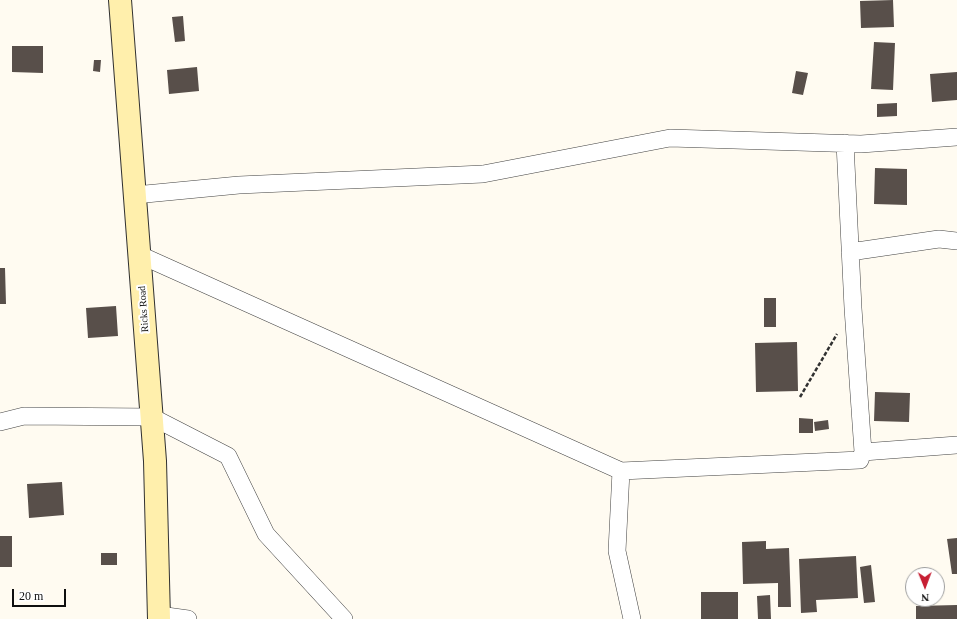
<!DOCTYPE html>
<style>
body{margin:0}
#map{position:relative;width:957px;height:619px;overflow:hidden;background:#fffbf1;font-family:"Times New Roman",serif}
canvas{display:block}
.north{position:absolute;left:905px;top:567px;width:40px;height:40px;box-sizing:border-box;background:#fff;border:1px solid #9f9f9f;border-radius:50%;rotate:179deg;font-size:11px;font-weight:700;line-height:16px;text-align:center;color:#0f0f0f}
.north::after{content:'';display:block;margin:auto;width:14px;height:18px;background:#c71f33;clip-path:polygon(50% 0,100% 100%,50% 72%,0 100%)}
.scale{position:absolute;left:12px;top:589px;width:54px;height:18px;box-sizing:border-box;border:2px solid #0f0f0f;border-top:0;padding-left:5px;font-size:12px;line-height:14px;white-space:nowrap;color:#0f0f0f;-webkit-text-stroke:3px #fff;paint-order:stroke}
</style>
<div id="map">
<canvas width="957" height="619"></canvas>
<div class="north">N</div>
<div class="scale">20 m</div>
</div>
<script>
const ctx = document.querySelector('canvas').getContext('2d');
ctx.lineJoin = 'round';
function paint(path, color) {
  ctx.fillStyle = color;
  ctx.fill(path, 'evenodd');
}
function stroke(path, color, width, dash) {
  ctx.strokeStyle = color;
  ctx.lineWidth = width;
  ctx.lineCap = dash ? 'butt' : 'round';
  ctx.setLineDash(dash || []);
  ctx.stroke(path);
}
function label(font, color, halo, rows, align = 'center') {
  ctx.font = font + ' "Times New Roman",serif';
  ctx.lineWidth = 4;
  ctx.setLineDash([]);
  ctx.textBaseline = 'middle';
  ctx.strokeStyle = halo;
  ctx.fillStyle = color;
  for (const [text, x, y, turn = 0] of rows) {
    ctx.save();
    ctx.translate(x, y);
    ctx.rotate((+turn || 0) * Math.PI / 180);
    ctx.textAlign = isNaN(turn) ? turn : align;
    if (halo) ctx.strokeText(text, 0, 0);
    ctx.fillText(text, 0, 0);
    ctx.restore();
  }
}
paint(new Path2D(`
 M893,0L894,27L861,28L860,1Z
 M183,16L185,41L175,42L172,17Z
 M874,42L895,43L893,90L871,89Z
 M12,46H43V73L12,72Z
 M94,60H101L100,72L93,71Z
 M197,67L199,91L169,94L167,70Z
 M796,71L808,73L803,95L792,93Z
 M957,72V100L932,102L930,74Z
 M897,103V116L877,117V104Z
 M875,168L907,169V205L874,204Z
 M0,268H5L6,304H0Z
 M764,298H776V327H764Z
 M116,306L118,336L88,338L86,308Z
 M797,342L798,391L756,392L755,343Z
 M875,392L910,393L909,422L874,421Z
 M799,418L813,419V433H799Z
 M828,420L829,429L815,431L814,422Z
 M62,482L64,515L29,518L27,484Z
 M0,536H12V567H0Z
 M957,538V574H952L947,539Z
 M766,541V549L789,548L791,607H778V583L743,584L742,542Z
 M101,553H117V565H101Z
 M856,556L858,598L816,600L817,612L801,613L799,559Z
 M871,565L875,602L864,603L860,567Z
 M701,592H738V619H701Z
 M770,595L771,619H758L757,596Z
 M957,605V619H916V606Z`), '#584f4a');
const street = new Path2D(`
 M135,195L239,185L483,174L670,138L861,144L957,137
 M850,252L939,239L957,241
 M140,255L621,471L860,460L863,452L853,308L845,143
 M0,422L24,416L152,417L228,456L266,534L344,619
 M863,452L957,445
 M621,471L617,551L632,619
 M159,615L188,619`);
const secondary = new Path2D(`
 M120,0L155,461L159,619`);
stroke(street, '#424242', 18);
stroke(secondary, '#313131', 24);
stroke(new Path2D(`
 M800,397L837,334`), '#313131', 2.5, [4, 2]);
stroke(street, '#fff', 17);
stroke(secondary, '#ffefac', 22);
label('10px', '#0f0f0f', '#fff', [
 ["Ricks Road",144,309,-94]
]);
</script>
